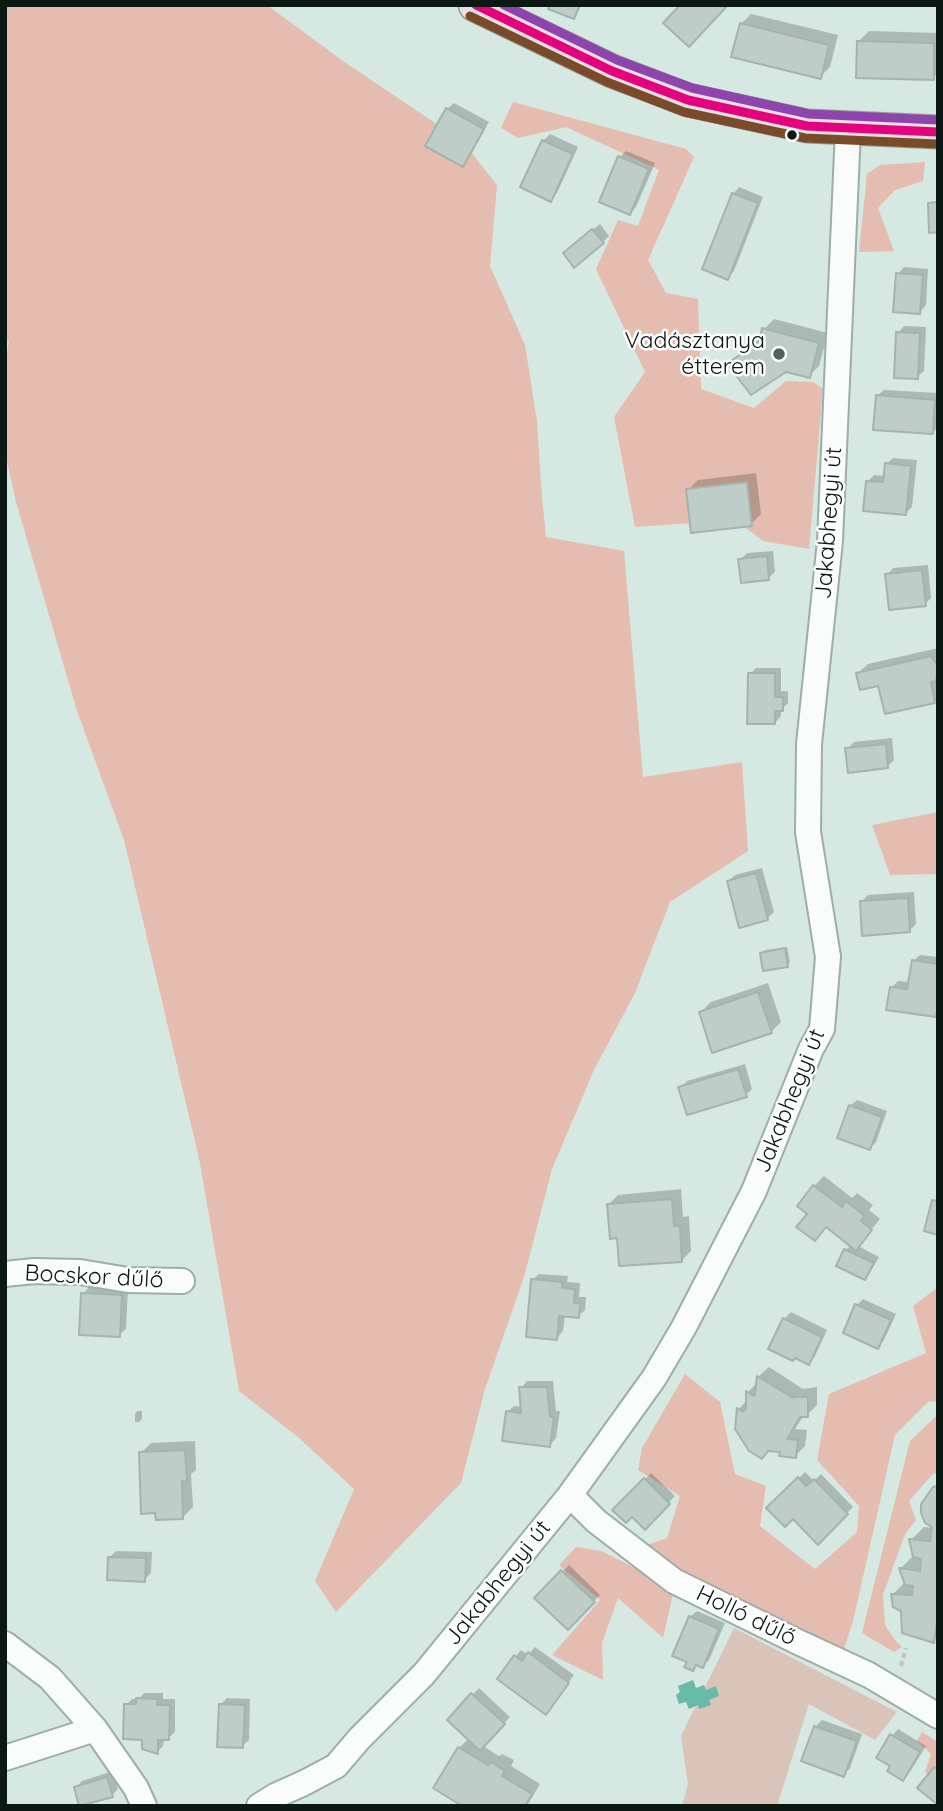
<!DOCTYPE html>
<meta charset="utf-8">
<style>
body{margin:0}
#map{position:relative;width:943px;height:1811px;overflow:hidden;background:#d5e8e1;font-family:Quicksand,sans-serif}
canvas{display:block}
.frame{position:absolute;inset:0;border:7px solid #0b1814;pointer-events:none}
</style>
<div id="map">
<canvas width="943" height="1811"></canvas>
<div class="frame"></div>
</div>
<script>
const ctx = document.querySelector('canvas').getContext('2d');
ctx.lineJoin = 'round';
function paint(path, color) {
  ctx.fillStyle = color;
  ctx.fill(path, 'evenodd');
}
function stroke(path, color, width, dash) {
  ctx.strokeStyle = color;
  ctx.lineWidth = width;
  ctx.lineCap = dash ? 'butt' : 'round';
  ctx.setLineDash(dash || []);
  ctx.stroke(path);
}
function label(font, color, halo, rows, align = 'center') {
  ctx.font = font + ' Quicksand,sans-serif';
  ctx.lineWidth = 5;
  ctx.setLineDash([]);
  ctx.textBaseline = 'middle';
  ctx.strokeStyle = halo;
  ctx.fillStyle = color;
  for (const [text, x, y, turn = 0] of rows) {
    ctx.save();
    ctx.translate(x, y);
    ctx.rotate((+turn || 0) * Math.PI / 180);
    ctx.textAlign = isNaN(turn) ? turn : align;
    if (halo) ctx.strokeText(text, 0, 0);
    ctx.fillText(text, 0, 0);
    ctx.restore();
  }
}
paint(new Path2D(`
 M734,1628L897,1712L875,1740L809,1704L777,1806H682L688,1784L681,1736Z`), '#dac4ba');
paint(new Path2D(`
 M5,5H267L343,61L462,141L497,185L490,266L525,345L537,421L541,486L546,537L624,551L643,777L742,762L748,851L670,902L635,993L594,1070L552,1169L524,1277L485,1389L461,1483L336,1612L315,1581L354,1489L298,1437L239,1391L200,1163L124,840L77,711L16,502L5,452V367L9,341L5,337Z
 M513,102L686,149L694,157L648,260L666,293L698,299L701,389L754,408L786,381L813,382L823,389L809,549L763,541L735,520L635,527L614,417L645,372L596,269L618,220L638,226L659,170L566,127L518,138L501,128Z
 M925,162L923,181L895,190L878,208L894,251L859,252L867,174L880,165Z
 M938,812V874L890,875L872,825Z
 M938,1287V1402L929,1401L895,1435L853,1621L843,1652L827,1651L639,1548L667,1538L680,1496L638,1470L642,1448L685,1374L720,1402L735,1474L766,1486L760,1526L815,1569L857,1532L859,1506L817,1460L829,1394L926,1353L913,1306Z
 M935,1417H938V1473L933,1474L909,1501L916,1520L905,1534L883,1595L885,1625L895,1640L902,1647L894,1652L862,1633L910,1441Z
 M576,1547L601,1551L637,1569L673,1594L663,1638L618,1598L602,1643L603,1680L552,1655L600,1600L559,1565Z
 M922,1732L938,1742V1782L925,1772L931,1754L917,1741Z`), '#e5bdb0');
paint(new Path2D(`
 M693,1680L696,1688L704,1685L706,1690L716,1686L719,1696L709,1700L711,1705L699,1709L698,1705L689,1709L686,1702L679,1704L676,1695L680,1692L678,1686Z`), '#67bba6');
paint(new Path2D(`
 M751,14L838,35L830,67L820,77L741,24Z
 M869,31L938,33V73L933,78L859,41Z
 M454,103L489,122L469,158L462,165L447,109Z
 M550,134L578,147L557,193L551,200L543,141Z
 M626,151L655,163L636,207L630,213L620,157Z
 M739,187L763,197L734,271L728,278L733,194Z
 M600,224L609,236L603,242L571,247Z
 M904,267L928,269L926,305L920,312L898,274Z
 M774,319L828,333L819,366L809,376L785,370L729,365L739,355L762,337L764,329Z
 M904,326L926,327L924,371L917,377L898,333Z
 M884,390L938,393V427L932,433L877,396Z
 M893,458L917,460L912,507L906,513L868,481L874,475L885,476L886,464Z
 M756,473L761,514L751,524L688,490L698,480Z
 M773,551L775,572L768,578L740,560L747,553Z
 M928,565L931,598L925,604L887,575L893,568Z
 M938,648V698L934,702L880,684L858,673L868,664Z
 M756,668H781V691H788V703L781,710V716L775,723L750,674Z
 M892,738L894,760L888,766L847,749L854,742Z
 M762,868L774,912L767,919L729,881L735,875Z
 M914,892L916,924L910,930L861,902L868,895Z
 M787,947L790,962L787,965L762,953L765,950Z
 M920,955L938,957V1013L935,1015L892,987L898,981L910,982L913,961Z
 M768,983L781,1022L771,1032L701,1012L711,1002Z
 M745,1064L752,1089L746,1095L680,1088L687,1081Z
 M857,1100L887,1111L876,1142L870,1148L850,1106Z
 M824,1176L852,1198L857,1193L873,1205L869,1210L880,1219L858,1246L879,1257L871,1271L865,1278L838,1265L846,1250L851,1245L827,1226L815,1239L809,1213L814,1186Z
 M681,1189L683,1217L689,1216L691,1251L681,1261L619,1237L608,1205L618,1195Z
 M539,1274L568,1276L567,1282L580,1283L579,1297H586L585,1310L578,1316L565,1315L563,1331L557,1338L532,1280Z
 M89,1287L128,1289L126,1329L119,1335L83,1294Z
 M863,1299L896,1314L884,1340L878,1347L857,1305Z
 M791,1312L827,1330L815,1356L808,1363L784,1319Z
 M769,1367L803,1389L817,1387V1405L807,1415H804L795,1429L807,1430L805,1446L795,1456L782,1451L737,1428L739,1409L748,1399V1392L759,1381V1376Z
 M527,1381H553L556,1411H560L556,1438L550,1445L507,1412L514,1406L523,1407L521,1388Z
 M137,1411H142V1419L139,1422H135V1414Z
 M195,1441L196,1470L191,1474L193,1507L183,1517L141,1453L151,1443Z
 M805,1472L814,1481L821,1474L853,1507L818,1542L793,1516L769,1508Z
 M651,1473L675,1496L645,1527L632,1515L615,1510Z
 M938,1485V1636L933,1641L903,1610L893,1594L905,1582L901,1568L915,1554L911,1540L924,1527L936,1528L929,1495Z
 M116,1551L152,1552L151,1573L144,1580L110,1557Z
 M569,1565L600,1595L568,1628L537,1598Z
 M697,1611L725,1623L709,1660L703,1666L698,1664L693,1669L690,1617Z
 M535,1647L574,1675L552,1706L515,1657L521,1650L528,1655Z
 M479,1688L510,1717L483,1746L499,1756L502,1754L514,1760L511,1766L540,1784L527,1806H465L435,1787L459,1748L469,1738L449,1720Z
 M144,1693H163V1699H175V1732L168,1738H164L163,1746L157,1752L144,1738L126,1705L132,1699H139Z
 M227,1698L250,1699L249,1740L242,1746L220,1705Z
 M822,1720L862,1734L850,1768L844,1775L815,1727Z
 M898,1729L926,1746L910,1772L903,1778L892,1765V1736Z
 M113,1771L118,1789L112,1795L76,1787L82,1781Z`), '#0003');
const building = new Path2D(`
 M550,5H580L574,19L548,9Z
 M680,5H728L689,47L663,23Z
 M740,23L829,45L821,79L731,57Z
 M857,41L934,43V80L856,78Z
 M446,108L484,129L463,167L425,146Z
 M542,140L573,154L551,202L520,187Z
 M618,156L649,169L630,215L599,202Z
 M732,193L758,203L728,280L702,269Z
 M938,202V232L929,233L928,203Z
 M592,229L604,243L574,268L563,253Z
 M896,273L923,275L920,314L893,312Z
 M762,328L819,343L810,378L786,372L751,395L727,364L760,340Z
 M896,332L920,333L918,379L894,378Z
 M876,395L935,400L933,434L873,430Z
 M885,463L911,466L906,515L863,511L866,481L883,482Z
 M747,482L752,526L691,533L686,489Z
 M767,556L769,580L741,583L738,559Z
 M922,570L926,606L889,610L885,574Z
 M931,656L938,666L936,681L931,682L935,703L885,714L878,686L860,690L856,673Z
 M748,673H775V697H783V711H775V724H747Z
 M886,744L888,768L848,773L845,748Z
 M756,873L768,920L739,928L727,881Z
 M908,898L910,932L862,936L860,901Z
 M785,948L788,967L763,971L760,953Z
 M912,960L938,964V1002L936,1017L886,1010L890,987L907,989Z
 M758,992L772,1033L712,1053L699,1012Z
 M738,1069L747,1097L687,1115L678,1087Z
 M849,1105L882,1117L870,1150L837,1138Z
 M813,1185L842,1207L846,1201L865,1216L861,1221L872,1230L856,1251L826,1227L815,1241L796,1227L807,1214L797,1206Z
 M672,1199L674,1226H680L682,1262L619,1266L617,1238L610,1239L607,1204Z
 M932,1200L938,1201V1235L924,1231Z
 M844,1249L874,1263L865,1280L836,1266Z
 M531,1279L562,1282V1288L575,1289L574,1303H580L579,1318L559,1316L557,1340L526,1337Z
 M81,1293L122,1295L120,1337L79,1335Z
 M855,1304L891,1320L878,1349L843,1333Z
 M783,1318L822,1337L809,1365L795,1358L793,1361L768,1349Z
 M757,1376L793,1398V1397H808V1417H800L787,1439L798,1440L796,1458L779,1456L780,1452L768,1451L762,1459L749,1451L735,1429L737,1408L743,1412L746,1408V1391L754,1396L755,1394Z
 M519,1387H547L550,1417H554L550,1447L502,1441L506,1411L521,1413Z
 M185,1450L187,1481H182L183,1519L156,1520L155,1513L141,1514L139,1452Z
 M798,1477L806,1486L814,1479L848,1514L818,1545L793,1519L785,1527L766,1508Z
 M644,1478L670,1504L645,1530L632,1517L626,1523L612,1510Z
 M938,1486V1614L934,1643L902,1633L901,1611L893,1607L891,1594L912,1595L913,1586L905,1585L899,1568L920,1571L921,1559L913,1557L909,1539L930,1541L932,1527L925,1523L921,1513V1504L933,1487Z
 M108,1557L146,1558L145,1582L107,1580Z
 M561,1570L595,1602L568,1630L534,1598Z
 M689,1616L719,1629L703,1668L696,1665L693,1671L684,1667L687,1662L672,1656Z
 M528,1652L569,1683L546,1715L497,1679L514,1655L522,1661Z
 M471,1693L505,1724L480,1751L447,1720Z
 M136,1698L158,1699L157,1705H170L169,1740H158V1754L142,1749V1740L123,1739L124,1704H136Z
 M219,1704L245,1705L243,1748L217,1747Z
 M814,1726L857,1741L844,1777L801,1761Z
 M890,1734L920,1752L903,1781L887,1771L890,1766L876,1758Z
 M458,1747L488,1765L491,1762L505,1771L502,1776L532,1794L525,1806H462L433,1788Z
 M934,1767L938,1770V1805L917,1788Z
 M107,1777L113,1797L79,1806L74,1787Z`);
paint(building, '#bfcdc8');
stroke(building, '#a4b3ad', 2);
const minor = new Path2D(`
 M5,1274L34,1271L80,1272L128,1280L182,1281
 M570,1495L596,1521L674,1581L798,1642L869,1675L938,1716
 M5,1644L50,1678L95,1729L136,1788L144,1806
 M5,1758L95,1729
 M259,1806L275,1796L304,1783L336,1766L359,1739L424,1674L570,1495L654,1378L684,1327L754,1191L811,1049L822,1029L828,957L808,832L809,744L830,541L848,129`);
const major = new Path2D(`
 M475,5L612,71L688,100L807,126L938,132`);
stroke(minor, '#9dada7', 28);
stroke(major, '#9f9892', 35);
stroke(new Path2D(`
 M901,1666L906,1648`), '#c1c7c5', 4.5, [5, 3.5]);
stroke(minor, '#f9fcfa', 24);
stroke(major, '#e7e0de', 32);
stroke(new Path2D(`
 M476,5L612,71L688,100L807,126L938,132`), '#e5007d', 9);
stroke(new Path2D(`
 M470,16L607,82L684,112L805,138L937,144`), '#7a4b2a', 9);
stroke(new Path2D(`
 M504,5L617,60L692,88L809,114L938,120`), '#8e44ad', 9);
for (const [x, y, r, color] of [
 [792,135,6,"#0b1814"],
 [779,354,7,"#52615c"]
]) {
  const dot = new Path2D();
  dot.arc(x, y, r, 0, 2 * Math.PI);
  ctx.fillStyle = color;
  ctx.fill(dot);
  stroke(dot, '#fff', 2.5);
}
label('23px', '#0b1814', '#fff', [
 ["Vadásztanya",765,341],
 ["étterem",765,367]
], 'right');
label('23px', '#0b1814', '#fff', [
 ["Jakabhegyi út",829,523,-86],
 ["Jakabhegyi út",790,1101,-68],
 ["Bocskor dűlő",94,1277,3],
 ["Jakabhegyi út",498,1583,-51],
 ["Holló dűlő",746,1616,26]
]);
</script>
